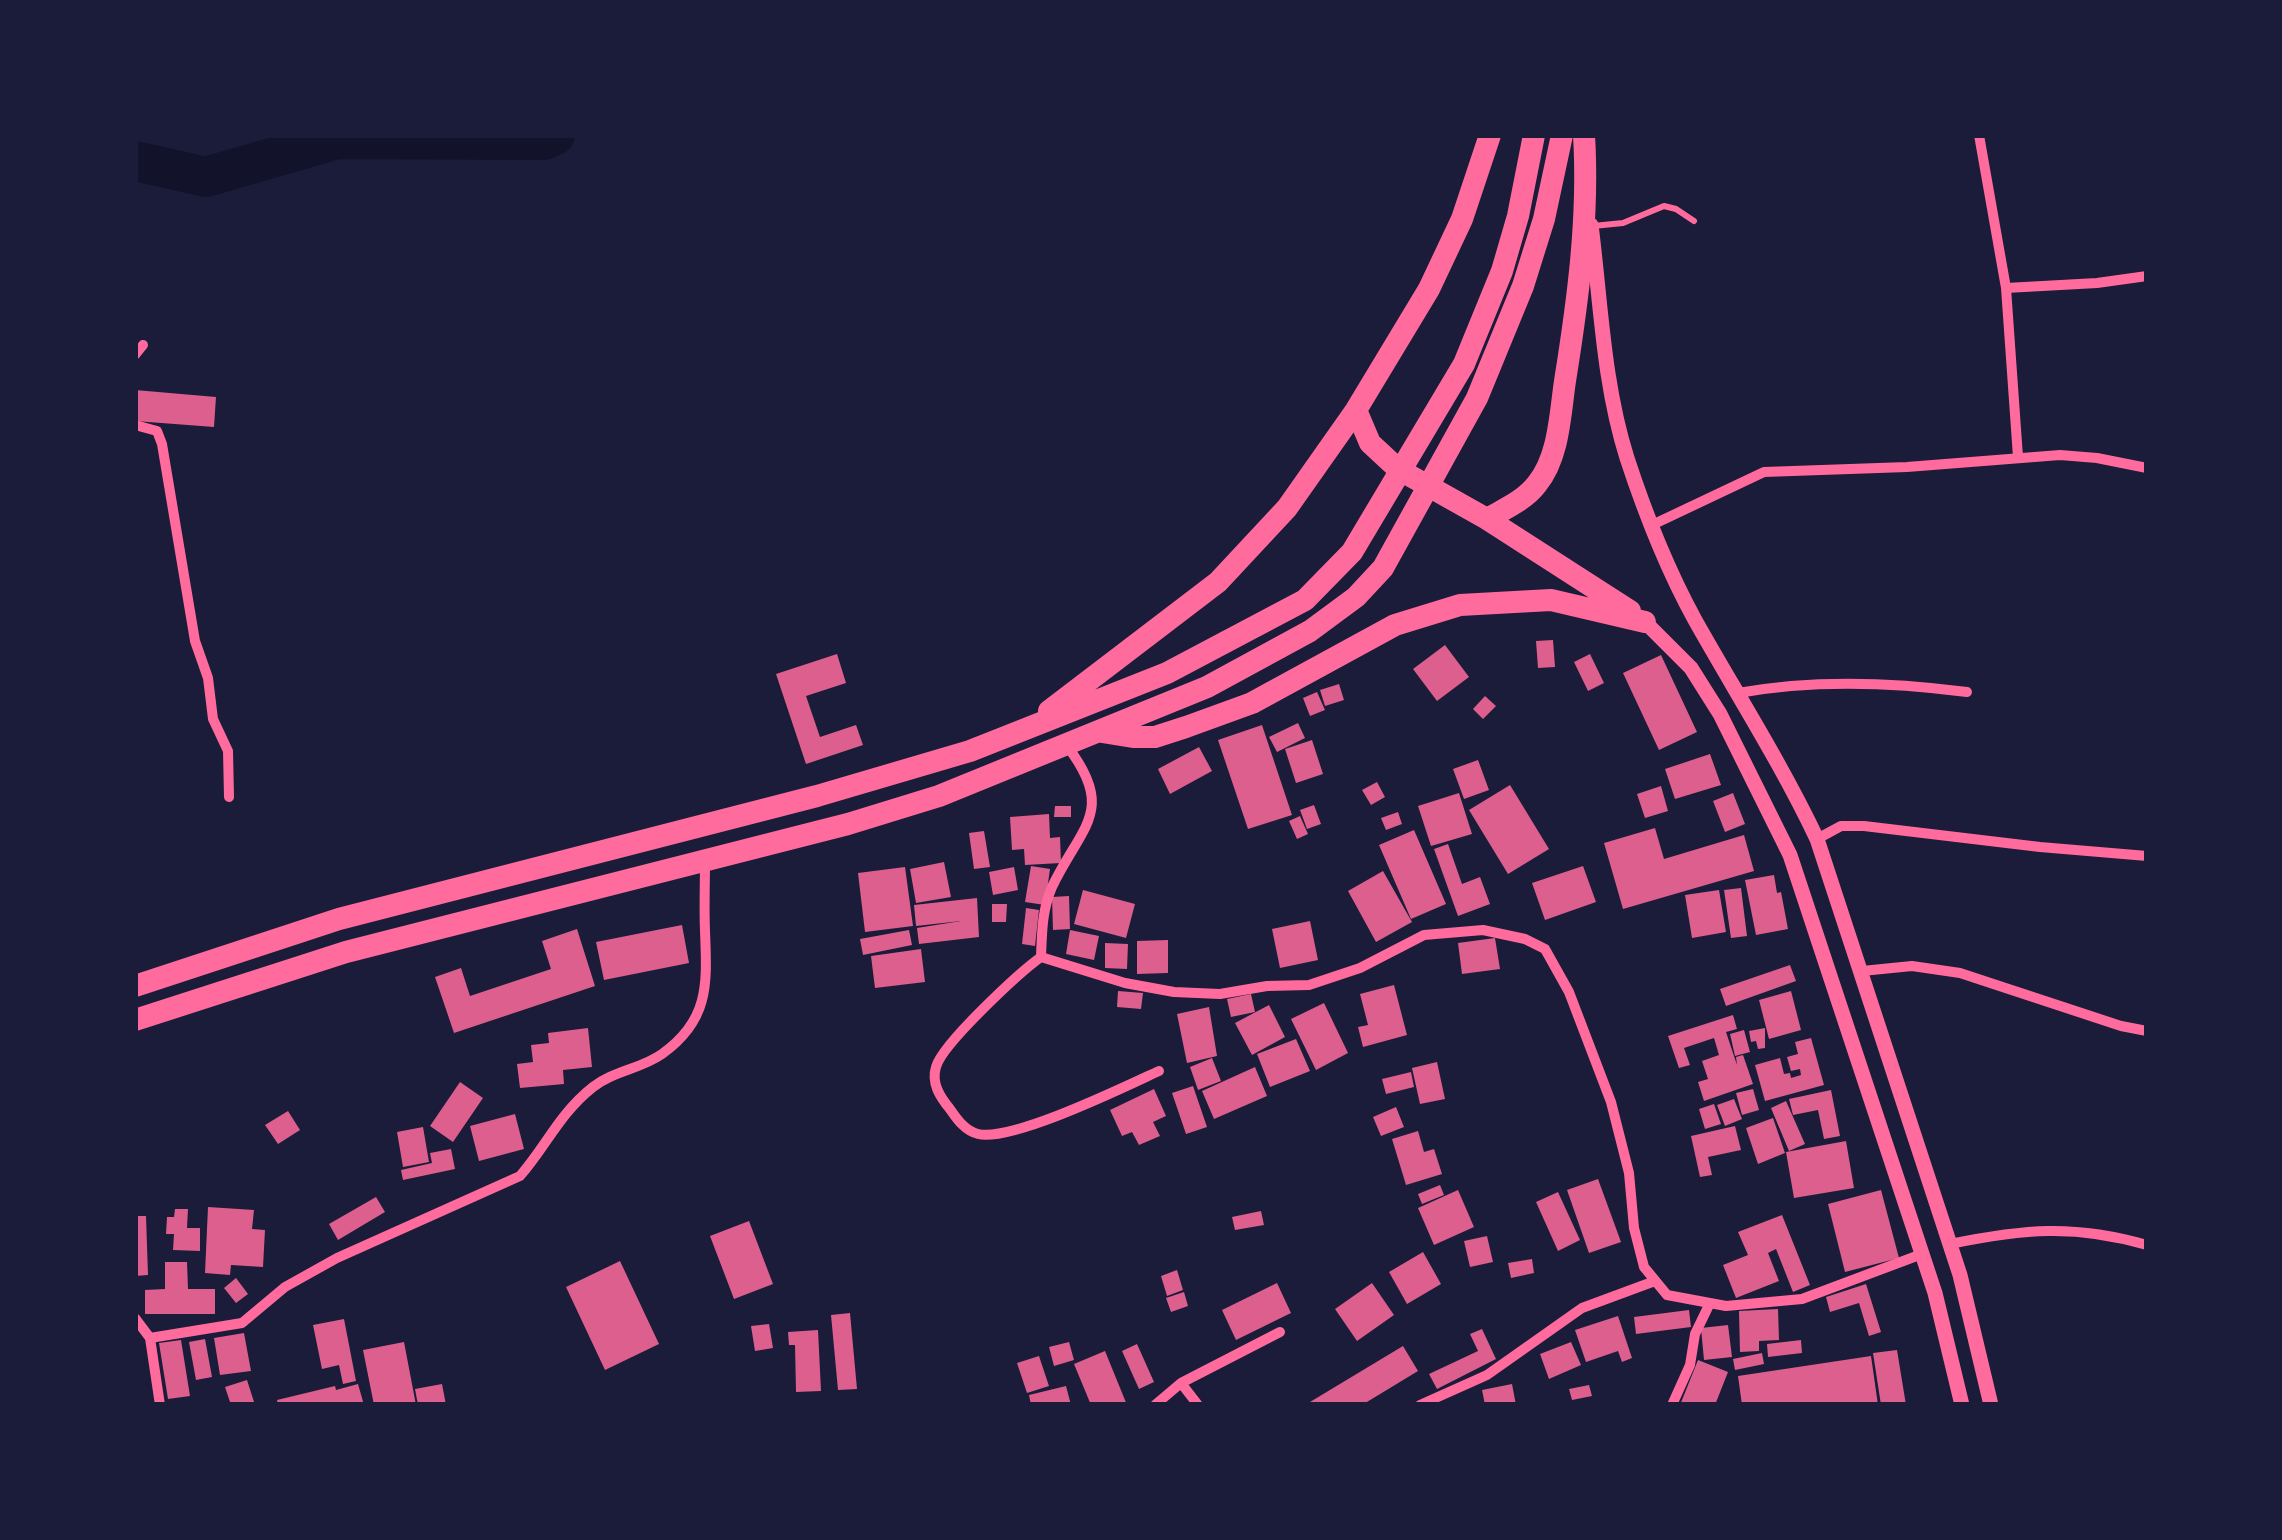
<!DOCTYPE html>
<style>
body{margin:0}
#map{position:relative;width:2282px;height:1540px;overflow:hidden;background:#1b1b3a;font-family:"Space Grotesk",sans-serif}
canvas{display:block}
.frame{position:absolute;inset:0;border:138px solid #1b1b3a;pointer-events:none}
</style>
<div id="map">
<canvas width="2282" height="1540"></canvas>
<div class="frame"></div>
</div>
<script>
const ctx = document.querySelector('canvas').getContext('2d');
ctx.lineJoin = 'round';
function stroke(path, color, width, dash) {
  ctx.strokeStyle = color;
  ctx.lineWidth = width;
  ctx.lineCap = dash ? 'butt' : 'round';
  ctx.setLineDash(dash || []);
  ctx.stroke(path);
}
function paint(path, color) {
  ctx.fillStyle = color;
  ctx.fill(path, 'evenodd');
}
stroke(new Path2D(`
 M135,161L206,177L337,139L544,140L555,135`), '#12122b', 40);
paint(new Path2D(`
 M135,390L216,397L214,427L135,421Z
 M1553,640L1555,667L1538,668L1536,641Z
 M1445,645L1469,677L1437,701L1413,669Z
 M837,654L846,683L806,696L820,737L856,725L863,745L806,764L776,674Z
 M1590,654L1604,683L1588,691L1574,662Z
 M1661,655L1697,732L1659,750L1623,673Z
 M1339,684L1344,700L1325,706L1320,690Z
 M1317,692L1325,710L1310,716L1303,698Z
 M1485,696L1496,706L1483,719L1473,709Z
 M1298,723L1305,738L1277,752L1269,737Z
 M1262,725L1292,815L1248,829L1218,740Z
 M1312,740L1323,774L1296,783L1285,749Z
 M1199,747L1212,771L1170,794L1158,769Z
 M1710,754L1721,785L1675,799L1665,769Z
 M1478,760L1489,790L1464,799L1453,769Z
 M1377,782L1385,797L1371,805L1362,790Z
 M1510,785L1549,849L1508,874L1469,810Z
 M1661,786L1668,811L1645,818L1637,794Z
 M1459,793L1472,834L1431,846L1418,806Z
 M1733,793L1745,824L1725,832L1713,801Z
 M1314,805L1321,824L1307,829L1300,810Z
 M1055,806H1071V817H1054Z
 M1398,812L1402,824L1386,830L1381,818Z
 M1049,814L1050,838L1060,837L1061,863L1025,865L1024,849L1012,850L1010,817Z
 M1300,816L1308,834L1297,839L1289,821Z
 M1655,828L1664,859L1744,835L1754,871L1623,909L1604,843Z
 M1414,830L1446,904L1411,919L1379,845Z
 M984,831L990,867L974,869L969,833Z
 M1448,844L1462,884L1480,877L1490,904L1458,916L1434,849Z
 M944,862L951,897L916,903L910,869Z
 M1031,866L1050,869L1045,905L1025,902Z
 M1583,866L1596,902L1545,920L1532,883Z
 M905,867L913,926L865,932L858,873Z
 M1014,867L1018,890L993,895L989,872Z
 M1383,871L1412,922L1376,942L1348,891Z
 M1774,875L1777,893L1781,892L1788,929L1756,935L1745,880Z
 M1741,888L1747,936L1731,938L1724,890Z
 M1083,890L1135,904L1126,938L1074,924Z
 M1719,890L1726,932L1692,938L1685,895Z
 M1069,896L1070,929L1053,930L1052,897Z
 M977,898L979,937L919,944L917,928L961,921L916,926L914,905Z
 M992,904H1007L1006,922H992Z
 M1026,908L1039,910L1035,946L1022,944Z
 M1310,921L1318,960L1280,968L1272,929Z
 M682,925L689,963L604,980L596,942Z
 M577,929L595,986L454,1033L435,977L461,968L470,996L551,969L542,941Z
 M909,930L912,945L863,955L860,939Z
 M1070,930L1099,936L1094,960L1066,954Z
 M1495,938L1500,969L1462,974L1458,943Z
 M1168,940V973L1137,974V941Z
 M1105,943L1128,944L1127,969L1105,968Z
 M921,949L925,982L875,988L871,956Z
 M1790,965L1796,981L1726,1006L1720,989Z
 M1394,985L1407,1035L1363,1047L1358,1027L1368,1025L1360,994Z
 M1118,991L1143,993L1141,1009L1117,1007Z
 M1791,991L1801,1030L1769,1039L1759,1000Z
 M1251,994L1255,1012L1231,1017L1227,999Z
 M1324,1003L1348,1053L1316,1070L1291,1019Z
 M1269,1005L1285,1037L1252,1055L1235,1023Z
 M1209,1007L1217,1056L1187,1063L1177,1014Z
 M1733,1015L1737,1029L1726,1032L1737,1065L1736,1057L1743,1055L1753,1084L1704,1101L1698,1082L1708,1079L1702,1061L1719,1055L1714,1038L1684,1048L1690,1065L1679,1068L1668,1036Z
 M588,1028L592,1067L563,1070L564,1084L520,1088L517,1064L533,1062L531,1045L549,1043L548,1033Z
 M1765,1028V1048L1758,1049L1756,1041L1751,1042L1749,1031Z
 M1744,1030L1750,1052L1735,1056L1730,1034Z
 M1811,1038L1824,1085L1765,1101L1755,1065L1780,1058L1784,1074L1790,1073L1791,1078L1801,1075L1800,1069L1791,1071L1787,1057L1798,1054L1795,1042Z
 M1296,1039L1310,1071L1270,1087L1257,1054Z
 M1212,1058L1221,1081L1198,1090L1190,1067Z
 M1437,1062L1445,1099L1420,1104L1412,1068Z
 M1255,1067L1267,1096L1214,1119L1202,1091Z
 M1411,1072L1414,1087L1386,1094L1382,1079Z
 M460,1082L483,1098L453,1142L430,1126Z
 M1193,1086L1207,1127L1186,1134L1172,1093Z
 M1154,1089L1166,1116L1153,1122L1160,1136L1139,1145L1132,1132L1122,1136L1110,1110Z
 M1753,1089L1759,1110L1742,1115L1736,1093Z
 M1831,1090L1840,1136L1824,1139L1818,1110L1793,1115L1789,1099Z
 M1734,1099L1742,1119L1725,1126L1717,1105Z
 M1786,1101L1805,1144L1789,1151L1771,1108Z
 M1714,1104L1721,1124L1705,1129L1699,1109Z
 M1396,1107L1404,1127L1381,1136L1373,1117Z
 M288,1111L300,1130L278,1144L265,1125Z
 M515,1114L524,1149L479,1161L470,1126Z
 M1773,1118L1785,1153L1758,1164L1746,1128Z
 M1735,1126L1741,1150L1708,1157L1712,1175L1700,1177L1691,1136Z
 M423,1127L429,1162L403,1167L397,1132Z
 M1418,1131L1424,1152L1434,1149L1442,1174L1406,1185L1392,1139Z
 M1846,1141L1854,1188L1794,1198L1786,1152Z
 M451,1149L455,1169L403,1180L401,1170L432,1163L430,1153Z
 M1598,1179L1621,1242L1589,1253L1567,1190Z
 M1440,1185L1444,1195L1422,1204L1418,1194Z
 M1458,1190L1474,1227L1434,1245L1418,1208Z
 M1881,1190L1899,1258L1845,1272L1828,1204Z
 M1558,1192L1580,1240L1558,1251L1536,1202Z
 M376,1197L385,1212L338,1240L329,1224Z
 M208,1207L254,1210L252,1229L265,1230L263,1267L231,1265L230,1275L205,1273Z
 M175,1209H188L187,1228H200V1251L173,1250L174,1234H166L167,1217H174Z
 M1261,1211L1264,1225L1235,1230L1232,1217Z
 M1782,1215L1810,1285L1793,1292L1776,1249L1768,1253L1779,1281L1736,1298L1723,1265L1748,1255L1738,1232Z
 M135,1216H146L148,1275L135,1276Z
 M749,1221L773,1284L734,1299L710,1236Z
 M1487,1236L1493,1262L1470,1267L1464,1241Z
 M1423,1252L1441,1284L1407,1304L1389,1272Z
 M1532,1259L1534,1273L1511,1278L1508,1263Z
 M620,1261L659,1344L605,1370L566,1287Z
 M165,1262H187L188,1289H215V1314H145V1290L165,1289Z
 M1177,1270L1183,1290L1167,1296L1161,1276Z
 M236,1278L248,1294L236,1303L224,1288Z
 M1277,1283L1291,1313L1236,1340L1222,1310Z
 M1372,1283L1394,1315L1357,1341L1335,1309Z
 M1866,1284L1881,1332L1869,1336L1859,1303L1830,1312L1826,1297Z
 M1184,1292L1188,1306L1171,1312L1166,1298Z
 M1778,1309L1779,1340L1759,1341V1351L1740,1352L1739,1311Z
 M1689,1310L1691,1327L1636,1334L1634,1317Z
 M850,1313L857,1389L838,1390L831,1315Z
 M1618,1316L1632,1358L1622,1362L1618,1351L1586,1362L1575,1330Z
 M344,1319L356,1381L343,1384L339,1365L322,1369L313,1325Z
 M769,1324L773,1348L755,1351L751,1326Z
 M1728,1325L1732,1357L1704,1360L1701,1328Z
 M1482,1329L1496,1359L1437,1389L1429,1374L1478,1351L1470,1334Z
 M818,1330L821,1391L796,1392L795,1345H789L788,1332Z
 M244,1333L251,1371L220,1375L214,1338Z
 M205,1339L212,1377L196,1380L189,1342Z
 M181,1340L190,1396L168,1399L159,1343Z
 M1801,1340L1802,1353L1768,1357L1767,1344Z
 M404,1342L416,1405H374L363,1350Z
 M1069,1342L1074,1360L1054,1366L1049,1347Z
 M1571,1342L1581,1365L1549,1379L1540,1354Z
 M1137,1344L1154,1382L1139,1389L1122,1351Z
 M1403,1346L1418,1371L1362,1405H1305Z
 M1897,1350L1906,1405H1881L1873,1353Z
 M1105,1351L1127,1405H1091L1074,1364Z
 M1762,1353L1764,1364L1735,1370L1733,1359Z
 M1039,1356L1049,1386L1027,1393L1017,1363Z
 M1871,1356L1878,1405H1742L1738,1376Z
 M1698,1360L1728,1372L1715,1405H1680Z
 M247,1380L255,1405H231L225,1387Z
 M358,1384L364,1405H278L277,1400L335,1386L336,1390Z
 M442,1384L446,1405H418L415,1389Z
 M1512,1384L1516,1405H1485L1482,1390Z
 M1589,1385L1592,1396L1572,1400L1569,1389Z
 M1066,1386L1071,1405H1031L1029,1395Z`), '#dd5f8e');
stroke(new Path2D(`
 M1593,226L1623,223L1664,206L1676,209L1694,221`), '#ff6b9d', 6);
stroke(new Path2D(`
 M1979,135L2006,288L2018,457
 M2006,288L2097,283L2147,276
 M135,355L143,345
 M135,425L157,431L162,444L195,641L208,678L213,719L228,751L229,797
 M1652,525L1764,472L1907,467L2060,455L2097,458L2147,468
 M1738,693C1814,679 1891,682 1967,692
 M1067,746C1117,811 1081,826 1052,887C1042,910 1042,932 1041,957C1020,972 942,1044 936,1067C931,1083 940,1097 950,1109C957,1119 965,1131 978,1134C1012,1142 1124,1087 1159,1071
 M1817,839L1841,826H1864L2040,847L2147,856
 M1041,957L1125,983L1174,992L1220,994L1267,986L1309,985L1360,968L1424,935L1483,930L1525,939L1545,949L1569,992L1611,1102L1629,1173L1634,1228L1644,1267L1667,1295L1726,1306L1802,1299L1922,1254
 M1862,971L1912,966L1960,973L2121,1026L2147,1031
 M1950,1244C2023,1229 2074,1224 2147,1245
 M135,1318L150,1338L160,1405
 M150,1338L242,1323L285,1287L337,1258L520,1176C547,1145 559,1114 593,1087C613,1071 641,1069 662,1054C710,1020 707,983 705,931C704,907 705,884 705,861
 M1181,1383L1280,1332
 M1155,1405L1181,1383L1198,1405
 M1420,1405L1487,1375L1582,1308L1655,1281
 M1672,1405L1690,1365L1695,1334L1710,1303`), '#ff6b9d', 10);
stroke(new Path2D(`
 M1591,225C1601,303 1603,382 1627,458C1645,513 1667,569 1695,620C1736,693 1781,763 1817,839L1960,1275L1991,1405
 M1645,622L1691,668L1720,714L1790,855L1935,1293L1962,1405`), '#ff6b9d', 15);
stroke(new Path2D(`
 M1356,410L1370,443L1398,469L1487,519L1630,611
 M1487,519C1504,509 1524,501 1537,484C1559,457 1560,415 1565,381C1578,300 1589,217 1584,135
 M1049,711L1218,582L1287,508L1356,410L1429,289L1462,219L1490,135
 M1102,732L1133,737H1155L1186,727L1252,703L1395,625L1460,605L1551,600L1645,622
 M135,986L339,919L817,796L970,751L1167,673L1305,600L1352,552L1464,364L1502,271L1518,216L1534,135
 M135,1020L346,952L848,824L939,796L1207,687L1310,631L1356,597L1383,568L1477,398L1523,286L1544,219L1562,135`), '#ff6b9d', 22);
</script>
